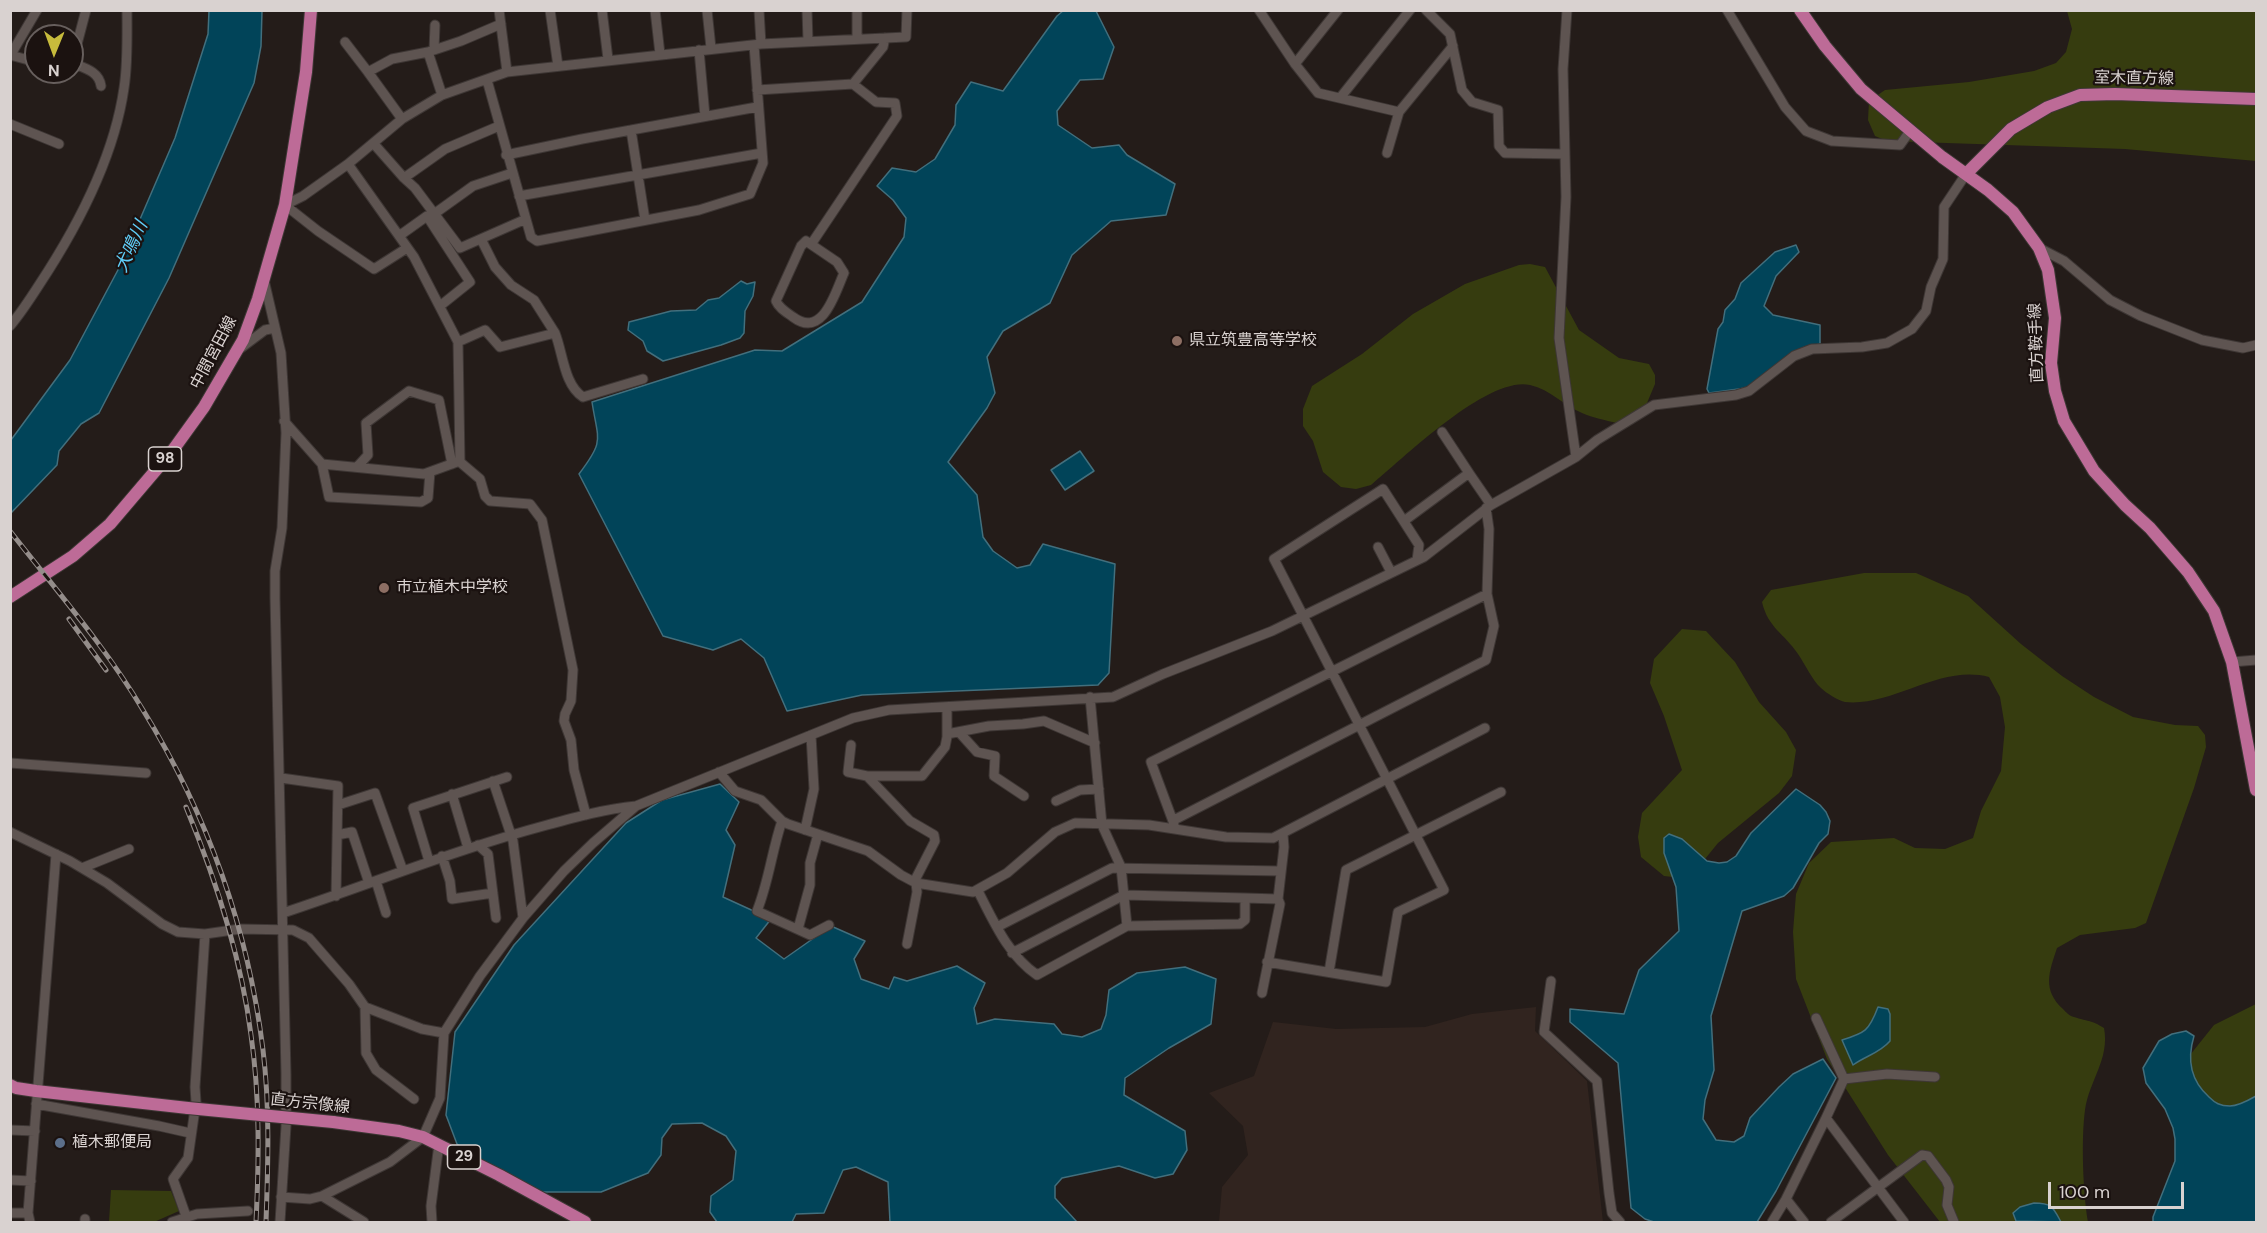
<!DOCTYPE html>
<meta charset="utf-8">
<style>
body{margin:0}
#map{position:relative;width:2267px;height:1233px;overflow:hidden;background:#241c19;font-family:"DM Sans",sans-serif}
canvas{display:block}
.frame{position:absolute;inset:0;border:12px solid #d9d2d0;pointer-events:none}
.north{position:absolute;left:24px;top:24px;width:60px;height:60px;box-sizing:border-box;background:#1b1210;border:2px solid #675f5d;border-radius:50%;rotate:181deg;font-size:16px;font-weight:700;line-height:24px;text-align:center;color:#d9d2d0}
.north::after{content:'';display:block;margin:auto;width:21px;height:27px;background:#c7bb3c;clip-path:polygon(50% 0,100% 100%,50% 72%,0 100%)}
.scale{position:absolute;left:2048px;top:1182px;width:136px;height:27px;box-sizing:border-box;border:3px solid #d9d2d0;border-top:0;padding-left:8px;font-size:18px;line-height:21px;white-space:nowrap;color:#d9d2d0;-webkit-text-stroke:4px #1b1210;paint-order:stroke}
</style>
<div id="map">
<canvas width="2267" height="1233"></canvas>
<div class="frame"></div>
<div class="north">N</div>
<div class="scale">100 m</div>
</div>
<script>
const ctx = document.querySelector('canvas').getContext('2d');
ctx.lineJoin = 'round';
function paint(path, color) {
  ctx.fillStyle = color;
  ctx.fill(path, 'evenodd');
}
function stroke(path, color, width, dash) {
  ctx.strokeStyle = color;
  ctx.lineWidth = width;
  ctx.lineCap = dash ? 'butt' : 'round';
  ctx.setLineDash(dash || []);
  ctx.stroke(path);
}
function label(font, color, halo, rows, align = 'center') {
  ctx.font = font + ' "DM Sans","Noto Sans JP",sans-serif';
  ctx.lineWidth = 4.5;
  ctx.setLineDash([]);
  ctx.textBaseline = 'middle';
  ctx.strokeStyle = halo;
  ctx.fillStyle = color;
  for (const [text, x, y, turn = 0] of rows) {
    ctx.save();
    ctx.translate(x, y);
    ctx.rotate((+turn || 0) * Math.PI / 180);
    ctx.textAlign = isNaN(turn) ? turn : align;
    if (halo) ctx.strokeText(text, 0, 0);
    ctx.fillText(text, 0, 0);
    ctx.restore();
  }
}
paint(new Path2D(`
 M1536,1007L1535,1031L1587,1081L1603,1222H1219L1222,1187L1248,1155L1243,1126L1209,1093L1254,1076L1273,1022L1336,1029L1425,1027L1472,1014Z`), '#31241f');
paint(new Path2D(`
 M2067,11H2256V161L2125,149L1887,141L1875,136L1868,120L1869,101L1885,90L1969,82L2034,71L2056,63L2066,52L2072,29Z
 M1530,264L1545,267L1579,330L1619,358L1649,364L1655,375V384L1647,403L1639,413L1617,423C1605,420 1593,418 1582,413C1563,405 1551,390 1530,385C1487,376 1404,458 1371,485L1356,489L1341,487L1323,472L1313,441L1303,426V409L1312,386L1362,354L1413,314L1465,284L1519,265Z
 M1864,573H1916L1968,596L2021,644L2062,676L2094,697L2133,717L2175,725L2198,726L2205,735L2206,747L2194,788L2146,923L2135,928L2080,935L2057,948C2049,972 2042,990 2063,1009C2066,1012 2069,1016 2074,1017C2088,1022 2090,1019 2104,1028C2110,1059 2089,1081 2085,1110C2081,1139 2083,1193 2088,1222H1940L1888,1155L1827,1059L1796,979L1793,932L1796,894L1809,863L1831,842L1894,838L1915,848L1945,849L1973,838L1981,811L2001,771L2005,727L2000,697L1989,677C1940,664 1893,707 1845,702C1839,701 1826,693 1821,688C1812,680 1805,664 1798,654C1784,633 1768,628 1762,602L1771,590Z
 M1682,629L1706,631L1735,662L1759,702L1786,732L1796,750L1792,776L1779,793L1718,843L1692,875L1681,878L1664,876L1641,857L1638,837L1642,813L1682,770L1664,716L1650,683L1654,659Z
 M2256,1004V1179L2182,1083L2190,1055L2214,1025Z
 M111,1190L171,1191L179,1211L154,1222H109Z`), '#363c0f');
const water = new Path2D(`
 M1064,10L1096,11L1114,47L1103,79L1080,80L1057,111L1058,125L1092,148L1119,145L1127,155L1175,184L1166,215L1111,221L1072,255L1050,303L1003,331L987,357L995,393L987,408L948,462L977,495L983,537L993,551L1017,568L1030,565L1043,544L1115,564L1109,673L1098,685L862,695L787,711L764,658L741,639L713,650L663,636L579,474C605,440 598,441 592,402L755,350L782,351L862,302L904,237L906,218L893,200L877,186L892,168L916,172L935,159L955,125L956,105L971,82L1003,91L1057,16Z
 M209,11H262L261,46L254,83L169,278L99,413L81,424L59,451L57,465L11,513V440L70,360L119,268L175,138L208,34Z
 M1796,245L1799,252L1776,276L1764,306L1773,315L1820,325V344L1802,348L1746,388L1709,393L1707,389L1718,329L1723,322L1725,310L1735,299L1741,283L1775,252Z
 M741,281L747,284L755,282L753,296L745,311L744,333L740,338L721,345L663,361L647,351L643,341L628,330L629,322L671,311L696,310L708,300L719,298Z
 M1080,451L1094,471L1065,490L1051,470Z
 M720,784L739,802L726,830L735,845L723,897L771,919L756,938L784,959L831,926L865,941L854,959L861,979L889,989L894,977L907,981L957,966L985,983L974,1008L977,1024L995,1019L1054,1024L1062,1034L1082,1037L1101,1029L1106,1015L1109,990L1137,973L1185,967L1216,979L1211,1024L1169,1048L1125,1078L1124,1095L1185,1131L1187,1150L1173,1174L1155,1178L1119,1166L1062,1178L1055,1186V1198L1077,1222H890L888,1182L856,1167L843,1170L824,1213L796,1214L792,1222H717L710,1212L711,1196L733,1180L736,1151L726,1136L702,1123L672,1124L662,1138L661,1155L648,1173L601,1192H536L503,1175L457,1144L446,1115L455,1032L514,945L626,823L662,800Z
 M1796,789L1820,805L1826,812L1830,821L1828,834L1819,843L1793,888L1784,896L1742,911L1711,1016L1714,1070L1705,1100L1703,1119L1716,1140L1734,1142L1744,1136L1750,1118L1779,1087L1793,1074L1823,1059L1836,1078L1776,1191L1757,1222H1654L1645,1219L1631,1208L1618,1063L1570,1022V1009L1624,1014L1639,970L1679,931L1676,887L1664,853V838L1669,834L1682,839L1707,861L1719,863L1727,862L1736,856L1751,833Z
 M1878,1007L1888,1009L1890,1014V1041C1880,1053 1865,1056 1853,1065L1842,1040C1865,1033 1869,1031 1878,1007Z
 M2186,1031L2194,1036C2187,1059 2190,1080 2209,1097C2215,1103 2220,1106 2230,1106C2238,1106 2249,1100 2256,1096V1222H2153V1217L2175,1161V1139L2173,1128L2165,1109L2146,1083L2143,1068L2159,1041L2172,1034Z
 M2034,1203C2052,1203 2053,1207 2061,1222L2016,1221L2013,1213L2020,1207Z`);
paint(water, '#014459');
stroke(water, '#426f7d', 1.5);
const minor = new Path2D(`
 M499,10L507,72
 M550,10L558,66
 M602,10L608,59
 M655,10L660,54
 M707,10L711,48
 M759,10L761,44
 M807,10L808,41
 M857,10V39
 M1259,10L1295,64L1318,93L1399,112L1453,46
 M1426,10L1450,34L1462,90L1472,102L1498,110L1499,146L1505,153L1564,154
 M1567,10L1563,69L1566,197L1559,338L1576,457
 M1727,10L1785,107L1806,131L1832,141L1900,145L1910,131
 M345,42L368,72
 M434,50L435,25
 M699,50L705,116
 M10,55L36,62
 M10,56L37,10
 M72,63L86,10
 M72,63C84,68 99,71 101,86
 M1295,64L1338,10
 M487,80L531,237L537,241L699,210L750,194L763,163L754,45
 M757,90L853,84
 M442,95L428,52L461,41L501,24
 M1340,98L1410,10
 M402,119L368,72L392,59L428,52
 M10,124L59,144
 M499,126L445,149L404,178L415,188L460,248L526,219
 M631,130L645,220
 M374,144L404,178
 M1387,153L1399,112
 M506,155L582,139L757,107
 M348,164L414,257L458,342L460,462L480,479L485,496L490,501L530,504L542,520L573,670L571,701L565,714L564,721L571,740L574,770L586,815
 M519,196L762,153
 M434,214L473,186L512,173
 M399,236L427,216L470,282L440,306
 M806,241L837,262L844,273C835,293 823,339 793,317C786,312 779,308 776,301L801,246Z
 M812,243L897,116L895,103L876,102L853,84L883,47L885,38
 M407,248L374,269L318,231L285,205L303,196L348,164L402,119L442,95L507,72L761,44L906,37L907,10
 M2039,248L2064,261L2110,300L2141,316L2202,340L2243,348L2256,345
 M264,280L281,353L286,433L282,528L275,571V598L286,1074V1126L280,1222
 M10,326C21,313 30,299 39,285C78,226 114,158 124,88C128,63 127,36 127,10
 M555,333C563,353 564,385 583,397L643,379
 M458,342L485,330L500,347L555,333L534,300L511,285L495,267L481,239
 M241,348L265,330L275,328
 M284,421L322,464L424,474L457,462
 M322,464L329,497L421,502L428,498L430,472
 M357,467L368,455L366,423L409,391L439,400L452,464
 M1469,473L1491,505
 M1404,521L1469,473L1442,432
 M1378,547L1391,572
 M2232,662L2256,660
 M1090,697L1102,825L1121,867L1127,926
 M959,732L977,752L995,756L994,776L1024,796
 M947,734L989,726L1023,724L1044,721L1095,743
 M851,745L848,772L867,776L910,821L934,835L935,841L914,882
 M10,763L146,773
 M719,772L735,791L761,800L782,821L788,824L868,851L901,875L916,883L973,892L1007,873L1055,832L1075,823L1149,825L1226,837L1273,838L1485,728
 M867,776H922L945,747L947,737V707
 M281,778L338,786L336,896
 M493,781L513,841L523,918
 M452,794L468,848
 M1056,801L1080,790L1099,789
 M338,805L375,793L403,871
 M1174,820L1486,660L1494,626L1487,594L1489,529L1486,508
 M782,821C772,850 769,881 757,911L810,935L829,925
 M1174,824L1151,762L1487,594
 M805,830L814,789L811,735
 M10,832L70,861L107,883L162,924L178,932L205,934L240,929L293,930L309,938L349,984L365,1007L422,1029L444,1033
 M337,835L352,832L369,883
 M478,845L488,854L496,918
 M442,856L450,881L452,899L493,893
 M429,861L413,808L507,777
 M82,868L129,849
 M376,881L386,913
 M978,891C994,922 1008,955 1037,975L1127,926L1240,924L1245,920V898L1278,899L1284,847L1283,834
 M283,913C371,884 457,849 547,825C576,817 605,809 636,806
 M997,927L1112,868L1280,871
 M798,929L810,885V863L818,834
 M907,944L917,892L916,883
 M1012,953L1124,895L1245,898
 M1267,962L1386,982L1398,912L1444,890L1274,559L1383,489L1419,545L1417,560
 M1329,972L1346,870L1501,792
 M1551,981L1544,1032L1597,1081L1609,1193L1612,1213L1620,1222
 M1262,993L1280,904L1278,899
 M365,1007L366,1053L376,1070L414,1099
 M1816,1018L1844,1079L1826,1118
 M1844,1079L1887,1074L1935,1077
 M36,1104L159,1126L190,1133
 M10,1130L35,1131
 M10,1180L31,1181
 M322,1196L364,1222
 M281,1197L310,1199L322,1196L390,1162L423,1137L440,1098L444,1033L480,976L523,918L564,871L593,843L636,806L853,718L889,710L1113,697L1163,674L1272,631L1424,557L1491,505L1576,457L1597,440L1654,405L1736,395L1749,391L1794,356L1812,349L1862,347L1887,343L1912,329L1926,311L1931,287L1943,259L1944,207L1966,174
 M1786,1199L1804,1222
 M10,1213H28
 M186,1216L173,1179L188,1158L196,1102L195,1087L205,934
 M30,1222L28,1213L56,854
 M85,1222V1219
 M172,1222L197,1214L248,1211
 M432,1222L431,1206L439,1144
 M1772,1222L1786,1199L1826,1118L1904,1222
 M1831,1222L1922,1155L1928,1156L1946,1180L1949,1187L1947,1205L1954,1222`);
const major = new Path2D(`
 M1800,10L1825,46L1861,89L1942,157L1988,190L2013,212L2039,248L2048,270L2055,318L2051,363L2055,391L2064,421L2094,471L2125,505L2150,528L2188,572L2214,611L2232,662L2256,790
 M1966,174L2011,129L2048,107L2080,95L2115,94L2256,99
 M10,597L73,556L110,524L173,450L204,407L243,340L258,299L285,205L306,72L311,10
 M10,1085L16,1088L36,1091L188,1108
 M333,1122L399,1131L423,1137L499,1175L585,1222`);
stroke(minor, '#3e3735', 11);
stroke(major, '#3e3735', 14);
stroke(minor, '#5e5451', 9);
stroke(major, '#bd6b97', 12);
const rail = new Path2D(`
 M10,531C56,590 105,646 143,710C207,814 248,928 263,1050C270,1107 268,1165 266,1222
 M69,619L106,670
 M186,807C216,880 241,956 251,1035C260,1097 259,1160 256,1222`);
stroke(rail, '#948d8a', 5);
stroke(rail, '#1b1210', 3, [9]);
const majorBridge = new Path2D(`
 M188,1108L333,1122`);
stroke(majorBridge, '#3e3735', 14, []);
stroke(majorBridge, '#bd6b97', 12);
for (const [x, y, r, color] of [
 [1177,341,6,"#8d6e63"],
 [384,588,6,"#8d6e63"],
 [60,1143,6,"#5c6f8a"]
]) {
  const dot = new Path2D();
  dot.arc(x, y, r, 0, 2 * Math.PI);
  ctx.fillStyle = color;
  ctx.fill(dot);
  stroke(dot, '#1b1210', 2);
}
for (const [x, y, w] of [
 [165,459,33],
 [464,1157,33]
]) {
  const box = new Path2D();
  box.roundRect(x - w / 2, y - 12, w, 24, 4.5);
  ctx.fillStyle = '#1b1210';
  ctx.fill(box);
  stroke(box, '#d9d2d0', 1.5);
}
label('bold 15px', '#d9d2d0', null, [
 ["98",165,459],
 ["29",464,1157]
]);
label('16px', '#d9d2d0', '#1b1210', [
 ["室木直方線",2134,79,1],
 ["直方鞍手線",2037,343,-92],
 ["中間宮田線",214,353,-62],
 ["直方宗像線",310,1104,6]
]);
label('16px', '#d9d2d0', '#1b1210', [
 ["県立筑豊高等学校",1189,341],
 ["市立植木中学校",396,588],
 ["植木郵便局",72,1143]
], 'left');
label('italic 18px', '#60cdf7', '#1b1210', [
 ["犬鳴川",132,247,-66]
]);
</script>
